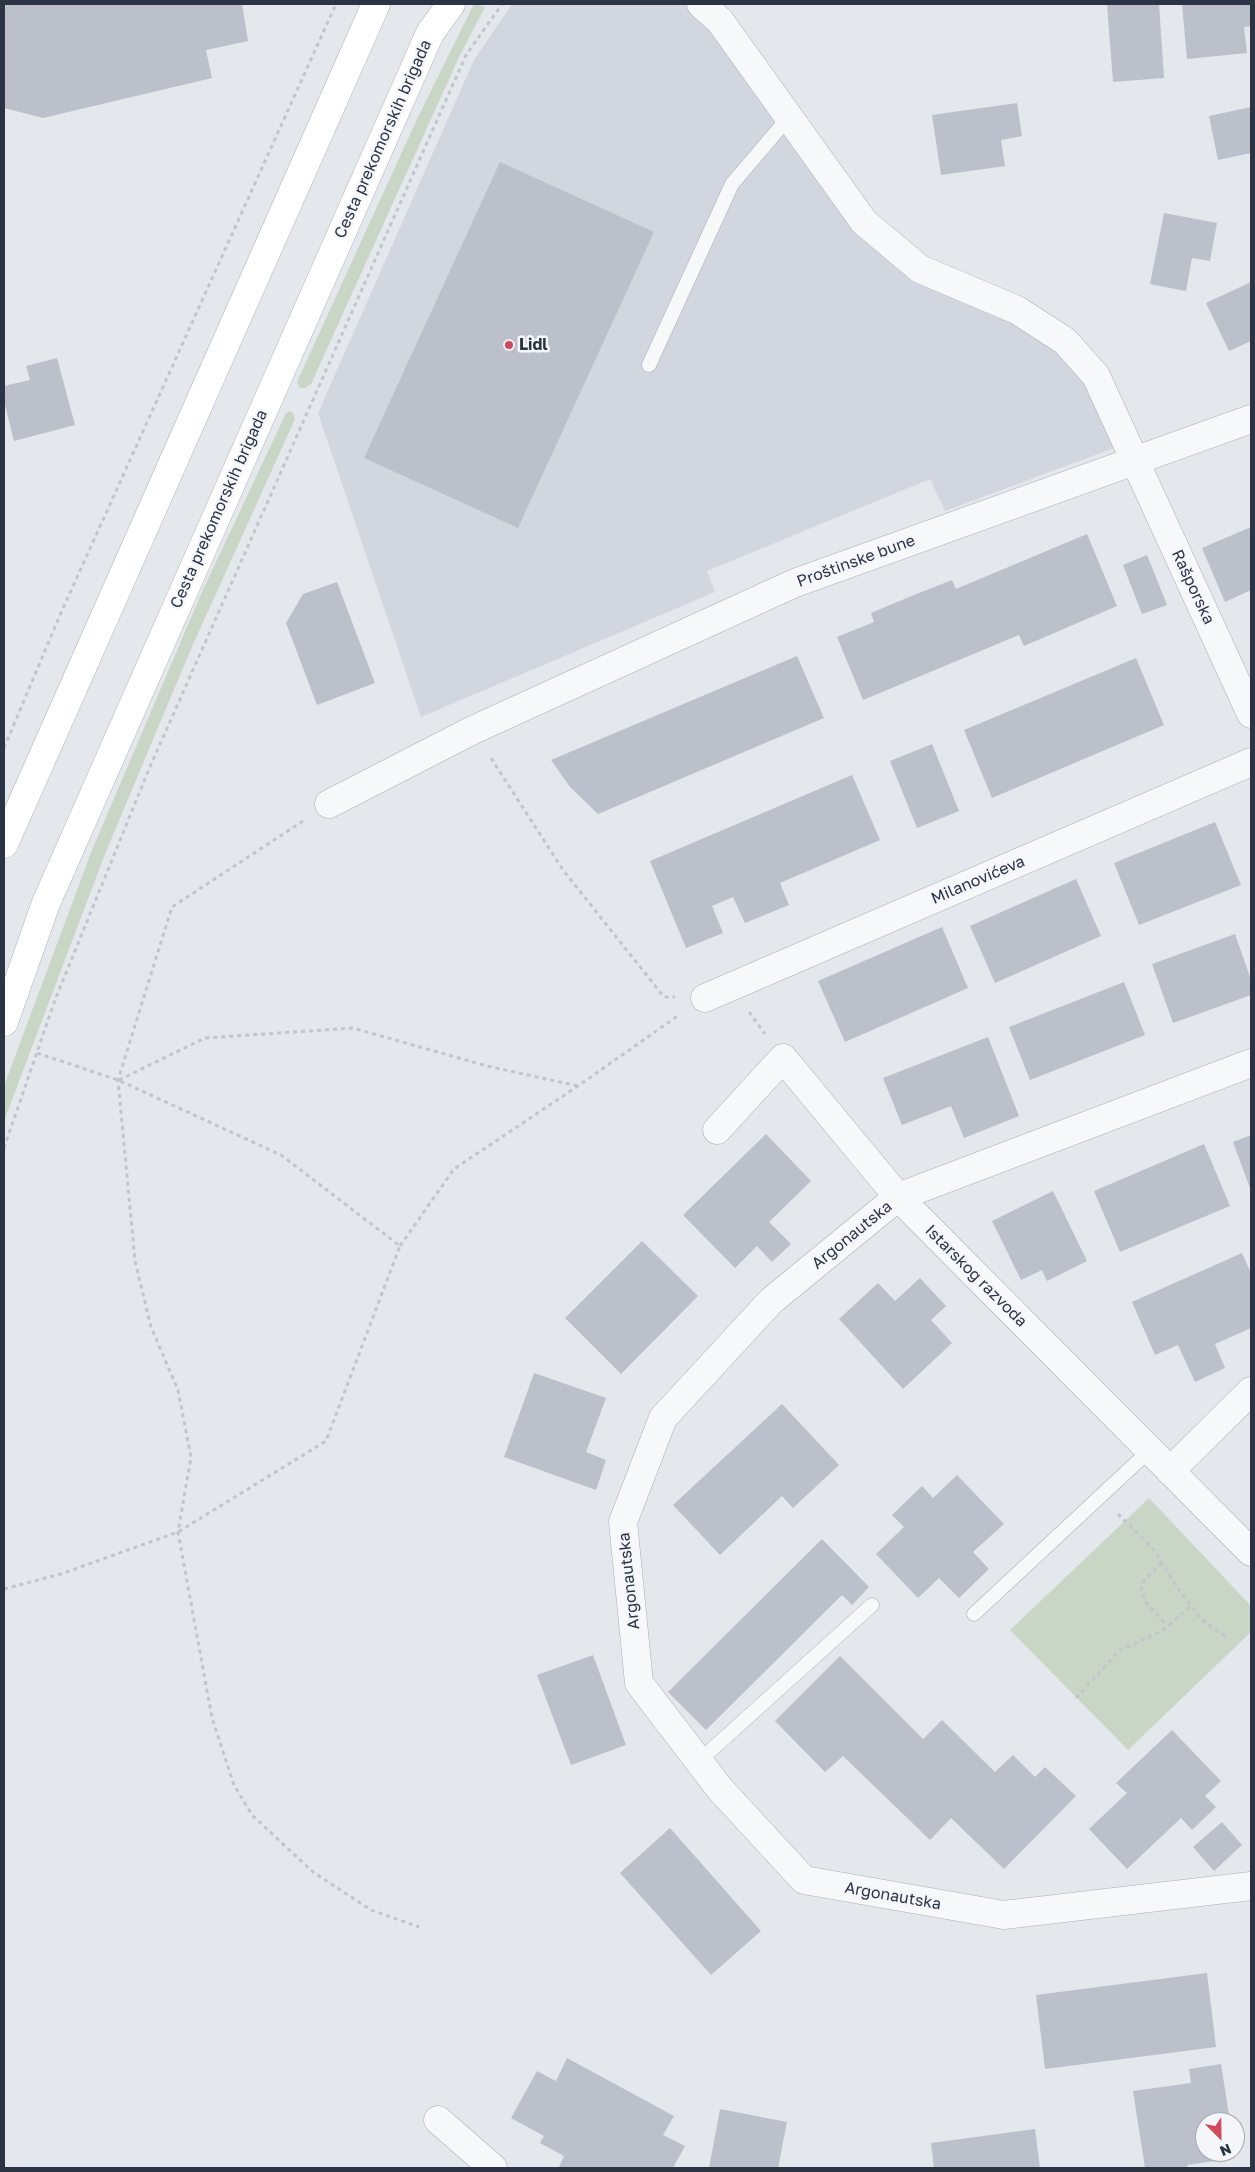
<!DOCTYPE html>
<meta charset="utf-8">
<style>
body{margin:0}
#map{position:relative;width:1255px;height:2172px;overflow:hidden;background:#e4e7ec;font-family:"Golos Text",sans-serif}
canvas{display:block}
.frame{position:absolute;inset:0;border:5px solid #2b3445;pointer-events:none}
.north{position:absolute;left:1195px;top:2112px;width:50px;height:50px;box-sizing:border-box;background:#f4f6f9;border:1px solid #a4a8b1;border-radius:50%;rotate:157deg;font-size:14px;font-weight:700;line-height:20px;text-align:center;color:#2b3445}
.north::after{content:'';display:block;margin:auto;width:18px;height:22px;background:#d1495b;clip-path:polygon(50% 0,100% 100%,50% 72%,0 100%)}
</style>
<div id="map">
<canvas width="1255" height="2172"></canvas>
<div class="frame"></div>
<div class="north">N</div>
</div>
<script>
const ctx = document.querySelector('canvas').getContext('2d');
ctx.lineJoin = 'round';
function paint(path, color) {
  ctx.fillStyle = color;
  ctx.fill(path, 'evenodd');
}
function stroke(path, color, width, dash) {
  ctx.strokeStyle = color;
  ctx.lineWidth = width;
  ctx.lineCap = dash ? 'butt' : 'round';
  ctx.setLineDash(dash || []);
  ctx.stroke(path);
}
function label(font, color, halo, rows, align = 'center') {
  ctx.font = font + ' "Golos Text",sans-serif';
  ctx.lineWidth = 5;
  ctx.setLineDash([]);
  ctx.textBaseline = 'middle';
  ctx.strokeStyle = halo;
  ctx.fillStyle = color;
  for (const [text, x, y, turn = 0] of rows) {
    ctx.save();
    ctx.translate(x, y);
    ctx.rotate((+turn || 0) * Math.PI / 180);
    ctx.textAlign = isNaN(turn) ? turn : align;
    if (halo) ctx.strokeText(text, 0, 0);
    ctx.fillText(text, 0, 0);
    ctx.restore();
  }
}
paint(new Path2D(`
 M512,4H702L862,227L1064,345L1122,445L945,511L930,479L707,571L715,592L421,717L318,413L474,60Z`), '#d2d6de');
paint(new Path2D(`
 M474,4L485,7L460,55L311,384L305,388H300L297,382L417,119Z
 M290,411L293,413L295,419L191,649L105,854L4,1121V1086L92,850L202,592L286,413Z
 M1149,1498L1251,1606V1632L1128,1750L1010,1630Z`), '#c9d6c5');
paint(new Path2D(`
 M4,4H242L248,41L206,50L212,78L43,118L4,108Z
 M1107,4H1159L1164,78L1113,82Z
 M1182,4H1251V26L1244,27L1247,53L1187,59Z
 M1017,103L1022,136L1001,140L1005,166L941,175L932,115Z
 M1251,107V153L1218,160L1209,116Z
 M500,162L654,232L518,528L364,458Z
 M1164,213L1217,223L1210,261L1192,258L1186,291L1150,284Z
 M1251,282V341L1229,351L1206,303Z
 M57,358L75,425L14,441L4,401V386L30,380L26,366Z
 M1251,527V590L1225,602L1202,548Z
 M1087,534L1117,606L1024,646L1019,635L863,700L837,637L874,622L871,613L914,595L952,580L956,589Z
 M1147,555L1167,605L1142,614L1123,565Z
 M337,582L375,683L317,705L286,623L303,594Z
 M797,656L824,718L598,814L570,787L551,760Z
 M1136,658L1164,725L992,798L964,730Z
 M932,744L959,811L917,828L890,761Z
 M852,775L880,840L780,883L789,905L745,923L733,897L712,906L723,933L686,948L650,861Z
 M1215,822L1241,885L1139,925L1114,863Z
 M1076,879L1101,936L995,983L970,926Z
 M942,927L968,988L845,1042L818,981Z
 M1235,934L1251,980V995L1173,1023L1152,964Z
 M1124,982L1145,1035L1030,1080L1009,1027Z
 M988,1037L1019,1116L964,1138L951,1106L902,1125L883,1078Z
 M766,1134L811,1181L769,1222L791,1244L772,1262L757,1246L735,1268L683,1215Z
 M1251,1135V1191L1233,1142Z
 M1204,1144L1230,1206L1120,1252L1094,1191Z
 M1053,1191L1087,1261L1047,1281L1042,1270L1021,1280L992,1221Z
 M642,1241L698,1296L621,1374L565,1318Z
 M1242,1253L1251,1273V1328L1215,1344L1225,1368L1195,1382L1178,1345L1155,1355L1132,1302Z
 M920,1278L946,1306L931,1320L952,1343L903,1389L839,1319L878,1283L895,1301Z
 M534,1373L606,1398L586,1452L606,1460L596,1490L504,1457Z
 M782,1404L839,1465L793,1508L782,1496L720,1555L673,1505Z
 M957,1475L1004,1524L973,1552L989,1569L959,1598L939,1578L918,1598L876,1554L904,1527L892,1515L922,1486L933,1498Z
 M822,1539L869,1587L852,1605L842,1595L706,1730L668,1692Z
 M593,1655L626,1745L571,1765L537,1675Z
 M840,1656L923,1739L942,1720L995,1772L1013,1755L1035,1777L1045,1767L1076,1796L1004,1869L951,1818L930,1840L843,1756L825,1772L775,1721Z
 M1172,1730L1221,1781L1205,1796L1216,1807L1192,1830L1181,1818L1127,1869L1089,1829L1127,1793L1116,1783Z
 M1222,1822L1242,1845L1214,1871L1193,1847Z
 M670,1828L761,1931L711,1975L620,1873Z
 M1207,1973L1216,2047L1045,2069L1036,1995Z
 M567,2058L674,2116L663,2135L685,2146L673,2168H561L559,2167L564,2156L540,2143L544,2136L511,2118L537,2071L556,2081Z
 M1221,2064L1230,2122H1205V2152H1235V2158L1187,2165L1188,2168H1145L1133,2091L1191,2083L1189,2069Z
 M720,2109L787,2122L778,2168H709Z
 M1035,2129L1040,2168H934L931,2143Z`), '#bbc0ca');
const service = new Path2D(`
 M649,365L732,184L789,117
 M974,1614L1149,1451
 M699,1761L872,1605`);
const minor = new Path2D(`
 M701,4L720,21L864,222L920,269L1017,310L1065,341L1096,376L1251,714
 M329,804L473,730L795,583L1251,419
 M705,998L1251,762
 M1251,1063L898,1197L771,1301L663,1418L623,1522L639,1683L720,1789L804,1880L1004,1915L1251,1886
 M717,1130L783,1058L898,1197L1251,1552
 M1170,1471L1251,1391
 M438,2120L493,2168`);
const secondary = new Path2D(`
 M4,844L376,4
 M4,1022L46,903L430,33L451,4`);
stroke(service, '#a9aeb7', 15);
stroke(minor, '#a9aeb7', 29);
stroke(secondary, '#a9aeb7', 29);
stroke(new Path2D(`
 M4,748L60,615L336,4
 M491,758L563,870L664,997H675
 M303,821L172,907L118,1080L135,1261L151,1327L178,1390L191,1457L178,1532L212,1718L234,1785L252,1815L313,1872L371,1910L419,1927
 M749,1012L765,1034
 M119,1080L205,1038L353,1028L487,1066L578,1086
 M4,1148L55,1000L149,769L466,55L502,4
 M400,1246L454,1169L578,1086L679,1015
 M1118,1514L1154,1550L1179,1590L1202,1620L1225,1636
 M1162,1563L1144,1580L1141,1590L1145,1601L1167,1626
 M4,1589L61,1574L178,1532L326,1441L400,1246L281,1155L118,1080L37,1053
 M1076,1698L1119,1651L1162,1631L1191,1606`), '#c2c5cb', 3, [4, 4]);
stroke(service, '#f7f8fa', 14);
stroke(minor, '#f7f8fa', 28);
stroke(secondary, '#fff', 28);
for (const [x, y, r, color] of [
 [509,345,5,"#d1495b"]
]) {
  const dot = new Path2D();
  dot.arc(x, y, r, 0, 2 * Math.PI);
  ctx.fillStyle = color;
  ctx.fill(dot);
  stroke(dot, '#f4f6f9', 2);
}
label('16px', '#2b3445', '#f4f6f9', [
 ["Cesta prekomorskih brigada",383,139,-66],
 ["Cesta prekomorskih brigada",219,509,-66],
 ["Proštinske bune",856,561,-20],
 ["Rašporska",1193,587,65],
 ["Milanovićeva",978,880,-23],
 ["Argonautska",852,1235,-39],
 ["Istarskog razvoda",976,1276,45],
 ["Argonautska",629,1581,-96],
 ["Argonautska",893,1896,10]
]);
label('bold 16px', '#2b3445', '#f4f6f9', [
 ["Lidl",519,345]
], 'left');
</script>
